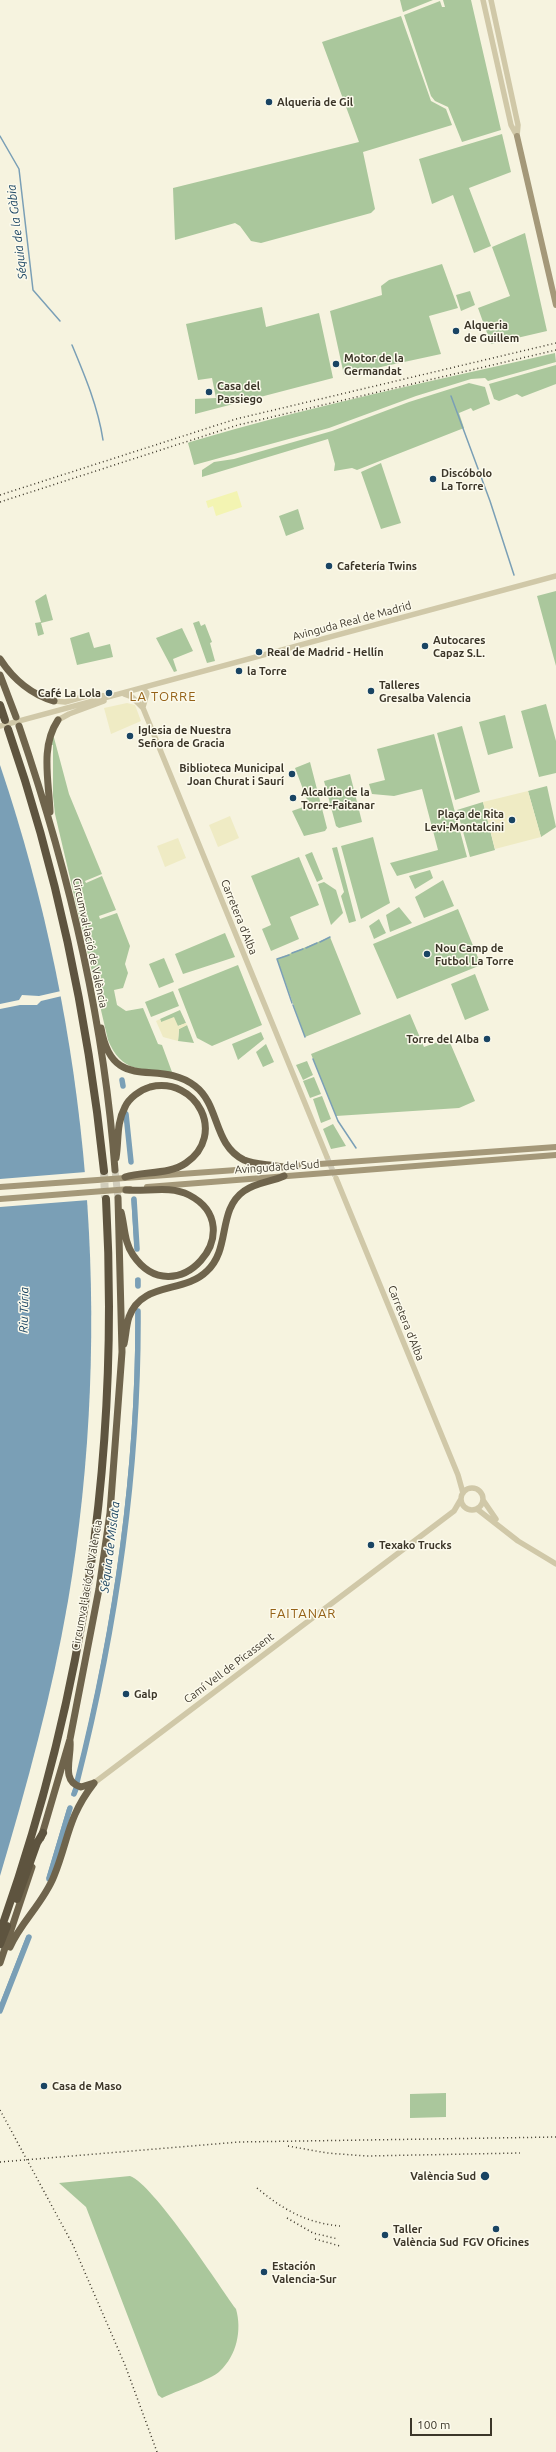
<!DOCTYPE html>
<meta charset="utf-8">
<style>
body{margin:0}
#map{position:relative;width:556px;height:2452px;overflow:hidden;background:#f6f3df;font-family:Ubuntu,sans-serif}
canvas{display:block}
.scale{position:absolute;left:410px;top:2418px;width:82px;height:18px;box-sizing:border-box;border:2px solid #3c3629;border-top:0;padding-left:5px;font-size:12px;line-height:14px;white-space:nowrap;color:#3c3629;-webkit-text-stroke:3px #fcfaec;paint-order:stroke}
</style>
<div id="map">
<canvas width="556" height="2452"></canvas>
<div class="scale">100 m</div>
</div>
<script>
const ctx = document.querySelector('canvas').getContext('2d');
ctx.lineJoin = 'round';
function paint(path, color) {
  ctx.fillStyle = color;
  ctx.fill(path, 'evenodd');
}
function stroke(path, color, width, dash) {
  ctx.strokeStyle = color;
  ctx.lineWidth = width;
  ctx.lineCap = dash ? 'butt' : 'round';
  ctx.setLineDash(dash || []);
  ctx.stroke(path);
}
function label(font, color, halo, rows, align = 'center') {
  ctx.font = font + ' Ubuntu,sans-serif';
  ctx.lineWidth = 3;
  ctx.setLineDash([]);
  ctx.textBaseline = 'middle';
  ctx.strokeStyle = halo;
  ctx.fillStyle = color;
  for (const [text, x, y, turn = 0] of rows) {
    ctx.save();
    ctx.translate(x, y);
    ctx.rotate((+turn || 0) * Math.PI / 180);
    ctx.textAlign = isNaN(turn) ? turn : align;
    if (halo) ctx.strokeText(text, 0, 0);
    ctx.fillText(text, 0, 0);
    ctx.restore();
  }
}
paint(new Path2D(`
 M400,0H433L403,12Z
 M443,0H471L501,130L462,142L448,107L435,101L431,96L404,15L440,1L442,7H445Z
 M401,16L431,101L446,109L452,125L363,152L375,209L371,213L261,243L251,241L240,226L235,223L175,240L173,188L359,142L322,42Z
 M502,134L511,172L469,188L491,246L474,253L453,195L432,204L419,159Z
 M525,233L547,331L491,344L478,308L510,296L492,247Z
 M442,264L458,308L429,316L441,354L344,375L330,311L382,295L381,286L389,280Z
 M470,291L475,305L461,311L456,295Z
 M262,307L266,327L319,313L333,378L195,414V399L216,398L212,378L198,380L186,324Z
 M555,353L556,362L488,381L485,378L471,379L416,396L329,428L194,465L188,443L190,442C310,406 433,381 555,353Z
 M556,365V384L522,397L517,394L499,401L494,399L489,384Z
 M469,383L485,387L490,404L473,411L471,408L459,413L464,428L357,470L352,468L334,471L335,464L328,439L202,477V470L214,462L234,459L332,431L409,402Z
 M381,463L401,523L381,529L361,472Z
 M298,509L304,529L286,536L279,516Z
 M556,591V666L537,596Z
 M46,594L53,620L41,623L44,634L38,636L35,623L41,622L35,601Z
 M199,621L201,626L205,624L212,642L210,643L215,661L207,663L193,623Z
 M182,628L193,651L173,659L177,671L174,672L156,638Z
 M89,632L94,648L110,644L113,657L77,665L70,638Z
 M546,704L556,741V773L539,777L521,711Z
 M505,715L513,748L488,755L479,722Z
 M462,726L480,792L455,800L437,733Z
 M53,734L69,794L102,874L85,881L86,883L102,876L116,910L99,916L100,919L117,913L130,946L125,964L128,973L123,988L114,990L117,1005L126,1011L143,1008L158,1044L162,1045L172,1072C142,1070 121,1072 108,1040L55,814L53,796V745H52Z
 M434,734L467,857L397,876L390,863L438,850L422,789L394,796L372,794L369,784L385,780L377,749Z
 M310,762L327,828L325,831L304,836L292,811L309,805L295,768Z
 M350,774L362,822L339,828L336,826L324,781Z
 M547,786L556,827L541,837L528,791Z
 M483,802L495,850L470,857L457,810Z
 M373,837L390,903L361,919L341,846Z
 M337,847L356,921L349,923L341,896L344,892L332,848Z
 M312,852L323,879L317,882L305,855Z
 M299,857L319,905L290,917L299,939L271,951L262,929L271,925L251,876Z
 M430,870L433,878L415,889L409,876Z
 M443,880L454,906L424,918L415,897Z
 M324,882L336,890L343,913L331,925L318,884Z
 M399,907L412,923L390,932L386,915Z
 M458,909L481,965L397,999L373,944Z
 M379,919L386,933L374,939L369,926Z
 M225,933L235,957L183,974L175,954Z
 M330,937L361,1014L305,1037L277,959Z
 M164,958L174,982L159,988L149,964Z
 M238,965L262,1025L212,1046L197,1038L178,989Z
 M475,974L489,1010L465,1020L451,984Z
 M173,991L179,1006L151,1017L145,1002Z
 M180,1010L186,1023L178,1026L161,1022L160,1019Z
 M410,1014L424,1047L448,1038L475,1101L459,1108L336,1116L311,1054Z
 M187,1025L194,1043L178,1041L179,1029Z
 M261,1032L264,1039L238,1060L232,1044Z
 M266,1044L274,1062L263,1067L256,1052Z
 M307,1061L313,1075L303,1080L296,1065Z
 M314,1077L321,1094L310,1098L303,1081Z
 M322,1096L331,1119L321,1123L313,1099Z
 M333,1124L346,1146L331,1149L323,1129Z
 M446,2093V2117L410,2118V2094Z
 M130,2176C153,2184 218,2284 236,2309C242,2330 237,2355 220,2371C211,2380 176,2391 162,2398L158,2395L86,2207L59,2183Z`), '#aac79c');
paint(new Path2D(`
 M237,491L242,507L216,516L213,506L208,508L206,501Z`), '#f3f4b2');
paint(new Path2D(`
 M127,703L135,705L141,721L111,734L104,708Z
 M528,791L541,837L495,849L483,802Z
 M230,816L239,838L218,847L209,825Z
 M178,838L186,858L165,867L157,846Z
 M174,1017L178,1026L186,1023L187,1025L179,1029L178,1041L163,1037L156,1021L160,1019L161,1022Z`), '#efebc4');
paint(new Path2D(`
 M0,765C90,1031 115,1323 68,1601C52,1694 27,1785 0,1876Z`), '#7a9fb6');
paint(new Path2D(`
 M61,991L62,996L41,1001L37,1005H20L0,1009V1004L19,1000L22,995L39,996Z
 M86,1172L89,1200L0,1207V1179Z`), '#f6f3df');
stroke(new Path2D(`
 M0,136L19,169L33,290L60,321
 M72,345C85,376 98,407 103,440
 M451,396L490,501L514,575
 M320,942L330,937
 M306,948L317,943
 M292,953L303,949
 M289,955L277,959L292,1003
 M293,1005L305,1037
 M313,1059L338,1121L356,1148
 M121,1080L122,1087
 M125,1117L130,1162
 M132,1199L135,1246
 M136,1279V1286
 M76,1781C114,1627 137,1472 136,1313
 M72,1795L74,1788
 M47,1878L68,1808
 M0,2005L27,1936`), '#7a9fb6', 1.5);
stroke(new Path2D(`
 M122,1080L123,1086
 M126,1114L131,1162
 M134,1199L137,1249
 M138,1280V1286
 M77,1782C116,1628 139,1471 138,1311
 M74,1794L76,1789
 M49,1879L70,1808
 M0,2011L29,1937`), '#7a9fb6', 5.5);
stroke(new Path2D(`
 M327,1157L335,1176`), '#d1cdbb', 5.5, [5.5, 3]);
stroke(new Path2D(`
 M115,1170L118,1198`), '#d1cdbb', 7, [7, 3.5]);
stroke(new Path2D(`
 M104,1171L105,1198`), '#d1cdbb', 8, [8, 4]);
stroke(new Path2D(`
 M483,0L511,125L517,136
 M491,0L518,125L517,136
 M142,688L147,693L143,707
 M124,694L132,697L143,708L327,1157
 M54,701L65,702L90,695L109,696
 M58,720L69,714L104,701
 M0,726L556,576
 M336,1178L458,1475L463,1493
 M461 1499a11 11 0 1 1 22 0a11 11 0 1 1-22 0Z
 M483,1500L496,1519
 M477,1509L518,1541L556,1564
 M94,1783L454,1511L461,1499`), '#d0c8a8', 5.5);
stroke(new Path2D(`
 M517,136L556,305
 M0,1187L556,1147
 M147,1187L556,1155
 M0,1199L130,1189`), '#a49879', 6);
stroke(new Path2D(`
 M0,659C13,679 32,695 54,701
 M0,675L16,717
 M19,726C68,869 104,1019 115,1170
 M50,812C49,781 40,747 58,720
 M101,1028C113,1096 158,1057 195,1086C220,1105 213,1145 244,1160C255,1165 270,1164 282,1167
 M116,1158C119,1140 116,1124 125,1107C129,1098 140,1090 150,1087C197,1076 227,1135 186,1163C169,1175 144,1171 125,1177
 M121,1212C125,1227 124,1242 133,1255C175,1317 253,1228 189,1195C170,1185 146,1192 126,1190
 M124,1344C126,1335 126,1326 129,1317C142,1281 184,1294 207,1271C231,1249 217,1210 244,1191C256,1182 271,1182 284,1176
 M70,1741C72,1756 60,1782 81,1787L94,1783
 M41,1838L70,1739L99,1589L110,1513L122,1352L118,1198
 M10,1947C21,1922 44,1902 54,1876C69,1839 67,1818 94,1783
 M0,1963L32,1867`), '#6f644c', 7);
stroke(new Path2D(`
 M0,705L5,720
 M8,729C58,873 88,1019 104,1171
 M17,1899L37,1843L43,1833
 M0,1932C85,1693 120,1452 106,1199
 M0,1944L7,1926`), '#5e543f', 8);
stroke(new Path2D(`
 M0,495L236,419L556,343
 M0,502L238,425L556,350
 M0,2110L73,2245L125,2365L157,2452
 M288,2146L327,2153L366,2156L520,2153
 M0,2162L239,2142L556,2137
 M257,2188C282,2209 306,2223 340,2226
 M287,2218L313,2233L338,2239
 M315,2239L340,2246`), '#3c3629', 1.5, [1, 3]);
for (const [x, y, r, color] of [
 [269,102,4,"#194463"],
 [456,331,4,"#194463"],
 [336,364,4,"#194463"],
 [209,392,4,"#194463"],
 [433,479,4,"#194463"],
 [329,566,4,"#194463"],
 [425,646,4,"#194463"],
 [259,652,4,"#194463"],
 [239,671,4,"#194463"],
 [371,691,4,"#194463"],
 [109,693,4,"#194463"],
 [130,736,4,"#194463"],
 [292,774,4,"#194463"],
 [293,798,4,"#194463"],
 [512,820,4,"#194463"],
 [427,954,4,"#194463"],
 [487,1039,4,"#194463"],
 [371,1545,4,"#194463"],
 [126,1694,4,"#194463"],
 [44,2086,4,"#194463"],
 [485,2176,5,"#194463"],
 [496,2229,4,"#194463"],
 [385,2235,4,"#194463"],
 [264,2272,4,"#194463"]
]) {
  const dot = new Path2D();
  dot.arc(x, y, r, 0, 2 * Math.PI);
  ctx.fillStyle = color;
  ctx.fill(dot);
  stroke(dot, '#fcfaec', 1.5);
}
label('bold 11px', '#3c3629', '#fcfaec', [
 ["Alqueria de Gil",277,102],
 ["Alqueria",464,325],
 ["de Guillem",464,338],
 ["Motor de la",344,358],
 ["Germandat",344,371],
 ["Casa del",217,386],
 ["Passiego",217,399],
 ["Discóbolo",441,473],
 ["La Torre",441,486],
 ["Cafetería Twins",337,566],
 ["Autocares",433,640],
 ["Capaz S.L.",433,653],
 ["Real de Madrid - Hellín",267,652],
 ["la Torre",247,671],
 ["Talleres",379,685],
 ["Gresalba Valencia",379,698],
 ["Café La Lola",101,693,"right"],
 ["Iglesia de Nuestra",138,730],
 ["Señora de Gracia",138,743],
 ["Biblioteca Municipal",284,768,"right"],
 ["Joan Churat i Saurí",284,781,"right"],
 ["Alcaldia de la",301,792],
 ["Torre-Faitanar",301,805],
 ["Plaça de Rita",504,814,"right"],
 ["Levi-Montalcini",504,827,"right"],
 ["Nou Camp de",435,948],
 ["Futbol La Torre",435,961],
 ["Torre del Alba",479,1039,"right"],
 ["Texako Trucks",379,1545],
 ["Galp",134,1694],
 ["Casa de Maso",52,2086],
 ["València Sud",476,2176,"right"],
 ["Taller",393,2229],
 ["València Sud",393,2242],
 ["FGV Oficines",496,2242,"center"],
 ["Estación",272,2266],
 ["Valencia-Sur",272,2279]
], 'left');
label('11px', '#3c3629', '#fcfaec', [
 ["Avinguda Real de Madrid",352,621,-15],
 ["Carretera d'Alba",239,917,68],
 ["Circumval·lació de València",90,943,78],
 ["Avinguda del Sud",277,1167,-4],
 ["Carretera d'Alba",406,1323,68],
 ["Circumval·lació de València",87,1585,-80],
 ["Camí Vell de Picassent",229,1668,-37]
]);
label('italic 12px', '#194463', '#fcfaec', [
 ["Séquia de la Gàbia",17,232,-97],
 ["Riu Túria",24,1310,-89],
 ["Séquia de Mislata",110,1547,-83]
]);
ctx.letterSpacing = '1px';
label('13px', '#956218', '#fcfaec', [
 ["LA TORRE",163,697],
 ["FAITANAR",303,1614]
]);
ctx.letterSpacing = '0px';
</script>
